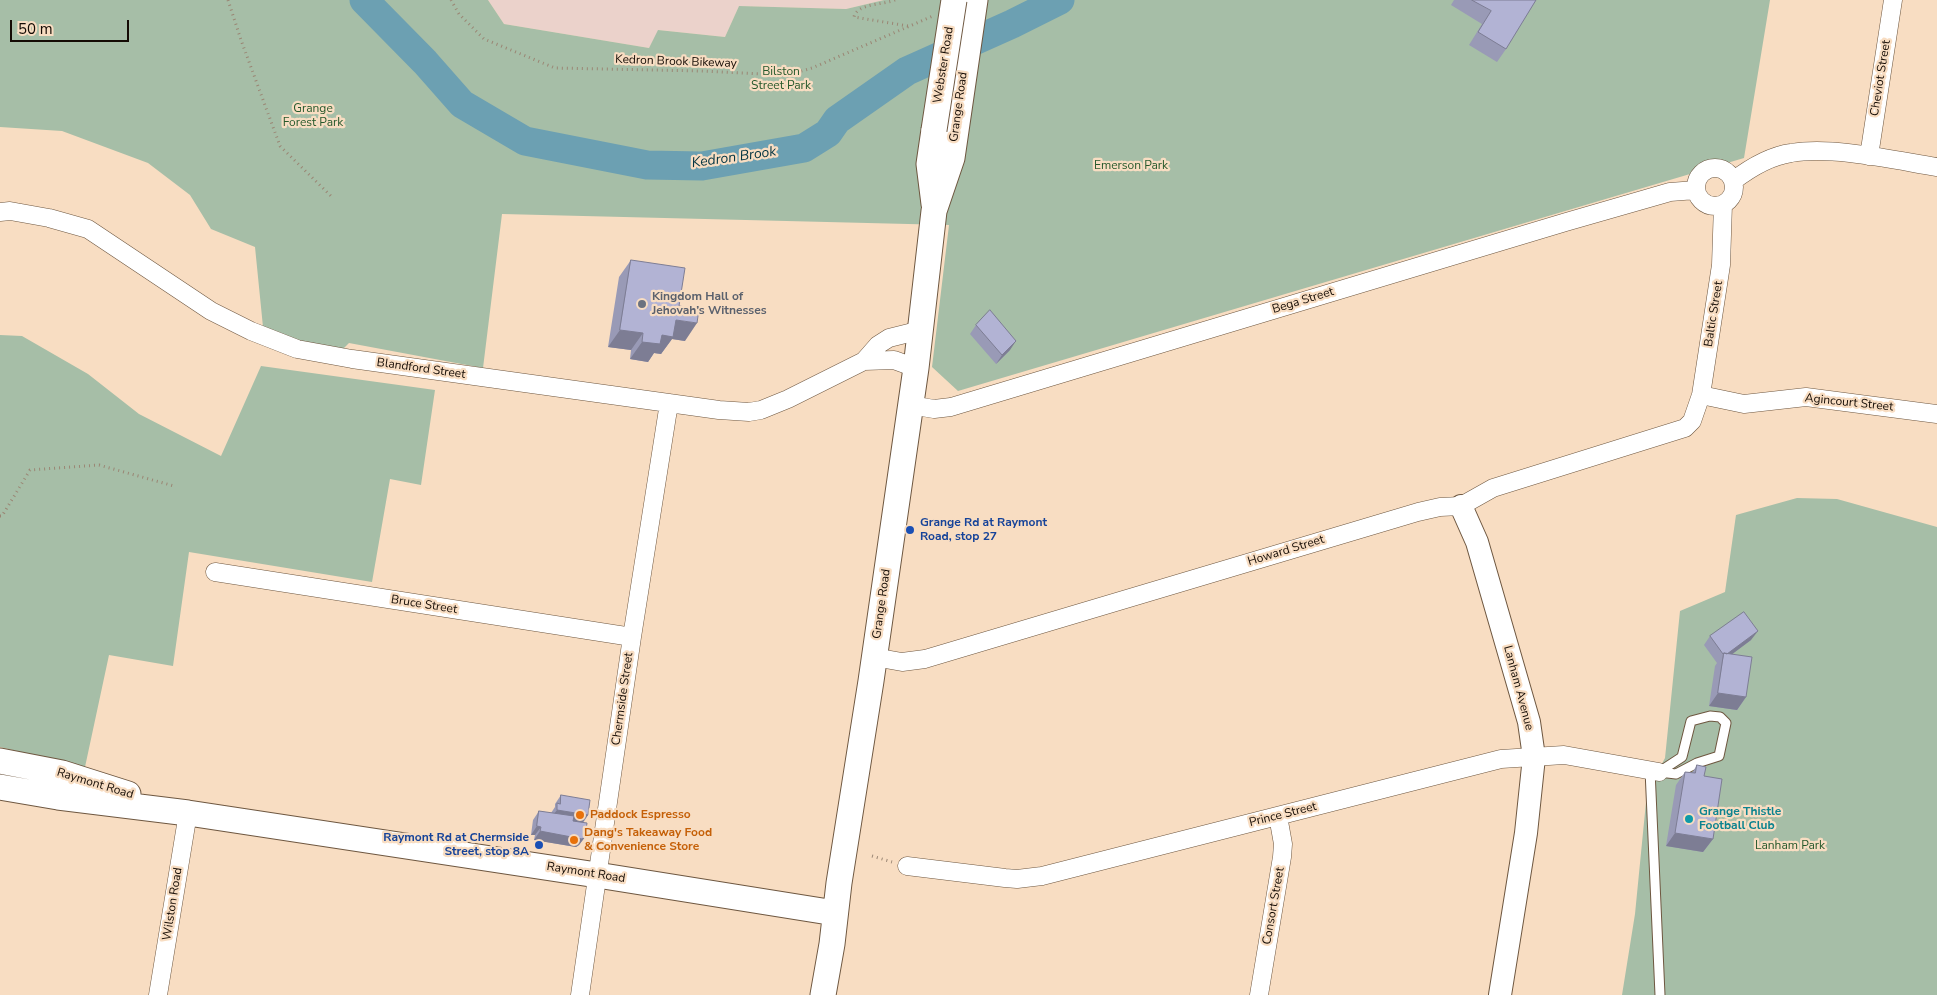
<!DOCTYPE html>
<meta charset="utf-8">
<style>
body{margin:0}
#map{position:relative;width:1937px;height:995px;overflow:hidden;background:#f8ddc2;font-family:"Nunito Sans",sans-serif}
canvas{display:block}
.scale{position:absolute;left:10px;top:20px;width:119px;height:22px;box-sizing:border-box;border:2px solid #140b04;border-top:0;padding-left:6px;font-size:15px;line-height:18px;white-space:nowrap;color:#140b04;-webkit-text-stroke:4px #f8ddc2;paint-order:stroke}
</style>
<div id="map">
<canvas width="1937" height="995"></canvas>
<div class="scale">50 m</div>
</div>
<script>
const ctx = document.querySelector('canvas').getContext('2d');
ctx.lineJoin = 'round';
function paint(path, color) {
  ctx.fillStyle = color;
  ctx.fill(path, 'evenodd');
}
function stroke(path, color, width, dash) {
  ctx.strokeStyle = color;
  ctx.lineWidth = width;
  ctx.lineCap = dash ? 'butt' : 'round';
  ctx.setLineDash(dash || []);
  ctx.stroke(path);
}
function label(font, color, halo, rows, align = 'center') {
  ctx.font = font + ' "Nunito Sans",sans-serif';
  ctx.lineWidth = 4.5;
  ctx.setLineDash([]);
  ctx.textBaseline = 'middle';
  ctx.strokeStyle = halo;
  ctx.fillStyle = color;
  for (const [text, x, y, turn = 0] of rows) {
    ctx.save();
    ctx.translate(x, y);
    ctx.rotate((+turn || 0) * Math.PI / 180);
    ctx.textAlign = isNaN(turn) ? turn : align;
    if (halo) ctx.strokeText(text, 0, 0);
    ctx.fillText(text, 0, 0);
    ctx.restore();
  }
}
paint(new Path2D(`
 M488,0H884L846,9L739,6L725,37L659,30L649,48L504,24Z`), '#ebd2cb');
paint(new Path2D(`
 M0,0H488L504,24L649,48L658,30L725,37L739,6L846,9L884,0H1770L1744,158L958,391L932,367L949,225L502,214L483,368L349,343L341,351L303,343L263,327L255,247L211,229L190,195L148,163L62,131L0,127Z
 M0,335L22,336L88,374L139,414L221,456L261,366L435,390L421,485L390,479L372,582L189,552L173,666L109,655L85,767L0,747Z
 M1797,498L1837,499L1937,527V995H1622L1635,914L1647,792L1665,758L1680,611L1725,592L1736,515Z`), '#a6bea7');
stroke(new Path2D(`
 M364,0L425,62L462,104L525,141L647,165L702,166L804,148L828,133L837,120L907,71L1012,24L1060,0`), '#6ca0b2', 29);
const service = new Path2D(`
 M1710,716L1720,717L1726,723L1719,756L1697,763L1676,774L1659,772L1682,757L1691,721Z
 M1650,770L1660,995`);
const minor = new Path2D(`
 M1869,156L1893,0
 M1696 187a19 19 0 1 1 38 0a19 19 0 1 1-38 0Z
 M1733,181C1750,168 1770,156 1791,153C1833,146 1894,160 1937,167
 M0,212L10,211L49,218L88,229L211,311L251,331L297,349L352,359L719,410L749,412L761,410L788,399L864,361L878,345L889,338L921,330
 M864,361L894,360L916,368
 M1701,395L1744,404L1806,397L1937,414
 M910,405L934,409L951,407L1566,222L1670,192L1696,190
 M215,572L632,637
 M874,657L902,662L925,659L1418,512L1440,507L1461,506L1493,488L1685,428L1692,421L1701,395L1721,265L1723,204
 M907,866L1005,878L1017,879L1042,876L1501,759L1564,755L1659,772
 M158,995L188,813
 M580,995L632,637L669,403
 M1259,995L1282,857L1283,844L1278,816`);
const tertiary = new Path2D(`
 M1461,506L1477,542L1529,722L1534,757L1526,833L1500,995`);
const secondary = new Path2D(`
 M934,204L929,164L934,130
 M0,761L62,773L128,794
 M0,787L58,797L188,813L597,875L835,913
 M823,995L832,944L839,883L871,681L916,368L934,211L952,158L975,0`);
stroke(service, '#6e5740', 11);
stroke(minor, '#6e5740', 19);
stroke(tertiary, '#6e5740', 24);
stroke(secondary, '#6e5740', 27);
stroke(new Path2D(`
 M228,0L241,40L280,146L332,197
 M451,0L459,14L484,39L555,68L702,71L781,75L795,73L812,68L933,16
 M895,0C884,5 857,3 854,17L908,26
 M0,516H2L30,470L99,465L174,486
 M872,856L892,862`), '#9a8674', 3, [1, 4]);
stroke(service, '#fff', 9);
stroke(minor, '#fff', 18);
stroke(tertiary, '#fff', 22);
stroke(secondary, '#fff', 25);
const secondaryBridge = new Path2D(`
 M934,130L954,0`);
stroke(secondaryBridge, '#6e5740', 27, []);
stroke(secondaryBridge, '#fff', 25);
paint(new Path2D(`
 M1454,0H1536L1506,49L1497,62L1469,45L1482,24L1451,5Z
 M631,260L679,306L685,341L672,339L661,354L654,353L648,362L630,359L631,350L608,347L619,277Z
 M976,325L1010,350L996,364L970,334Z
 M1710,636L1751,640L1732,654L1746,697L1737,710L1709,706L1715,666L1717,663L1704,645Z
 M1697,765L1704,776L1713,839L1703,852L1666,846L1676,785L1685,772L1692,773Z
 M561,795L588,815L583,823L585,837L579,845L576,847L534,840L535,835H531L533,820L539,811L551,813L555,807V804Z`), '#999ab6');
paint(new Path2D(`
 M676,320L697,323L685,341L672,339L661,354L654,353L648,362L630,359L642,342L662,335Z
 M620,330L643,333L631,350L608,347Z
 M1016,341L1010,350L996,364L1002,355Z
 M1758,631L1751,640L1723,661V656Z
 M1718,693L1746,697L1737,710L1709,706Z
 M557,810L588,815L582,823L550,819Z
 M537,826L541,827L535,835H531Z
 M540,831L585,837L579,845L576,847L534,840Z
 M1675,833L1713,839L1703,852L1666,846Z`), '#7d7d94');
const building = new Path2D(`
 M1472,0H1536L1506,49L1478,32L1491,11Z
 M631,260L685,268L679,306L699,309L697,323L676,320L673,337L662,335L660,344L642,342L643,333L620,330Z
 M990,310L1016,341L1002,355L976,325Z
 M1744,612L1758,631L1727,654L1724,653L1723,654L1710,636Z
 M1724,653L1752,657L1746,697L1718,693Z
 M1697,765L1706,767L1704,776L1722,779L1713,839L1675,833L1685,772L1695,773Z
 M561,795L590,800L588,815L557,810V803L560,804Z
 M539,811L574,816L573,821L587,823L585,837L582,839L540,831L541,827L537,826Z`);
paint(building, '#b2b3d4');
stroke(building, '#7d7d94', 1);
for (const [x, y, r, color] of [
 [642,304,5,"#6b7280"],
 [910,530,5,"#1a4fb4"],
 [580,815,5,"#e8710a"],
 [1689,819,5,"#0f9aa8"],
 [574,840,5,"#e8710a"],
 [539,845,5,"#1a4fb4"]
]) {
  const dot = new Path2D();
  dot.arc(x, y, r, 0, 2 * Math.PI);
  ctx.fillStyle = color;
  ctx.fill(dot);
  stroke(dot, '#f8ddc2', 2);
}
label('12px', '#140b04', '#f8ddc2', [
 ["Kedron Brook Bikeway",676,62,2],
 ["Webster Road",944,65,-81],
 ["Cheviot Street",1881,78,-81],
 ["Grange Road",959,107,-82],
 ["Bega Street",1303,301,-17],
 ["Baltic Street",1714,314,-81],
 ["Blandford Street",421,369,8],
 ["Agincourt Street",1849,403,6],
 ["Howard Street",1286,551,-17],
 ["Grange Road",882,604,-82],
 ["Bruce Street",424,605,9],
 ["Lanham Avenue",1518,688,75],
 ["Chermside Street",623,699,-82],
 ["Raymont Road",95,784,17],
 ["Prince Street",1283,815,-14],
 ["Raymont Road",586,873,9],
 ["Wilston Road",173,904,-81],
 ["Consort Street",1274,906,-80]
]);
label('12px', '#25582b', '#f8ddc2', [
 ["Bilston",781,72],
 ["Street Park",781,86],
 ["Grange",313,109],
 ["Forest Park",313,123],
 ["Emerson Park",1131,166],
 ["Lanham Park",1790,846]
]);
label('bold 12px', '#5b616d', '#f8ddc2', [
 ["Kingdom Hall of",652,297],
 ["Jehovah’s Witnesses",652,311]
], 'left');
label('bold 12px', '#164399', '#f8ddc2', [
 ["Grange Rd at Raymont",920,523],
 ["Road, stop 27",920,537],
 ["Raymont Rd at Chermside",529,838,"right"],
 ["Street, stop 8A",529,852,"right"]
], 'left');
label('bold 12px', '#0d838f', '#f8ddc2', [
 ["Grange Thistle",1699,812],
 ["Football Club",1699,826]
], 'left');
label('bold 12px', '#c56008', '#f8ddc2', [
 ["Paddock Espresso",590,815],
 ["Dang's Takeaway Food",584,833],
 ["& Convenience Store",584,847]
], 'left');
label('italic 14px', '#023442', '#f8ddc2', [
 ["Kedron Brook",734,158,-8]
]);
</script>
